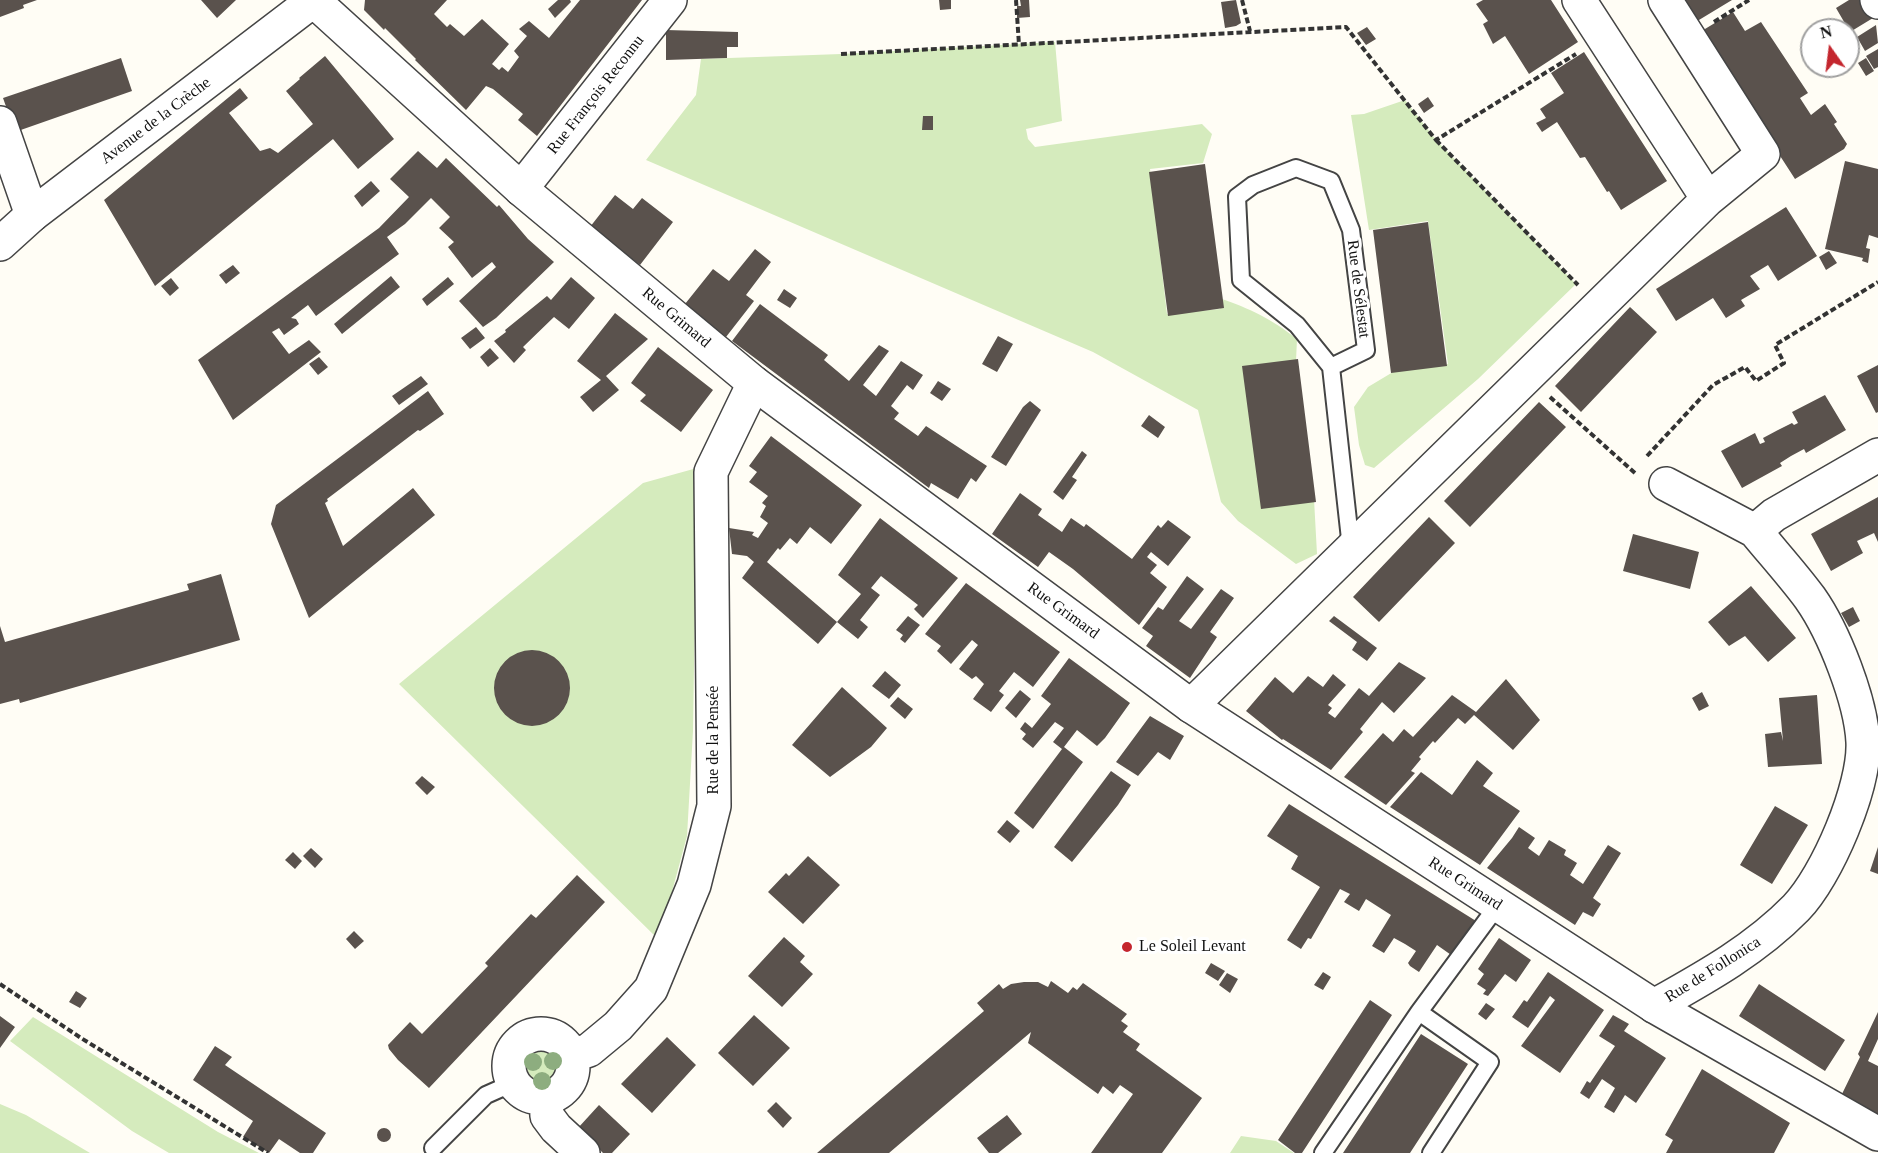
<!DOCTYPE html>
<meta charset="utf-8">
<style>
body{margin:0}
#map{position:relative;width:1878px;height:1153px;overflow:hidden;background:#fffdf5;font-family:"Times New Roman",serif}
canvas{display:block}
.north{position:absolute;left:1800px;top:18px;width:60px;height:60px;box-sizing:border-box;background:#fff;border:2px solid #a0a0a0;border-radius:50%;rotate:346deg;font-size:16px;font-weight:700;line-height:24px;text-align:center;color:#111}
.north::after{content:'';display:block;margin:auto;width:21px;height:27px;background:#c4262e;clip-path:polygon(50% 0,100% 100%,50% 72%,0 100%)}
</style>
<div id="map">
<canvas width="1878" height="1153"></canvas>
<div class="north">N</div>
</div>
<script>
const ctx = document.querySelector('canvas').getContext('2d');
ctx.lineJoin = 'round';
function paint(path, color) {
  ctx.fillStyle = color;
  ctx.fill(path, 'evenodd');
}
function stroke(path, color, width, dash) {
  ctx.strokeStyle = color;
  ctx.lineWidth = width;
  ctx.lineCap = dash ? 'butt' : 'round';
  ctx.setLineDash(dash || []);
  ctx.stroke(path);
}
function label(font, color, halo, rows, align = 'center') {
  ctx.font = font + ' "Times New Roman",serif';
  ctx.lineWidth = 6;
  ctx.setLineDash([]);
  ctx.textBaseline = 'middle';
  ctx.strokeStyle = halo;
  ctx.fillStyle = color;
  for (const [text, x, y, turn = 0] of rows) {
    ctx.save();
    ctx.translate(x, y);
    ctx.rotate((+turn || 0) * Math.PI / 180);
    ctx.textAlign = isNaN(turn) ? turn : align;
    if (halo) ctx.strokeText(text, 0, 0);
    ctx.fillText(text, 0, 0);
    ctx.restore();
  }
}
paint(new Path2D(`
 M1055,42L1062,121L1026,129L1028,139L1035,147L1202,124L1212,134L1203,163L1150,169L1167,314L1220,309L1219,298C1251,309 1270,318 1297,339L1296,361L1314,499L1317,554L1296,564L1238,521L1221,502L1198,410L1093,352L646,160L696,95L701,59L841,54Z
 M1405,100L1436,140L1576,284L1478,379L1374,468L1365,465L1359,445L1354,407L1368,387L1393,372L1448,364L1428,221L1369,230L1351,115L1364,114Z
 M697,468L693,731L687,836L659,940L399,684L643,483Z
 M33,1017L218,1132L259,1153H169L132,1131L10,1041Z
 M509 1066a32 32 0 1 1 64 0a32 32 0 1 1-64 0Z
 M0,1104L26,1115L90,1153H0Z
 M1241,1136L1276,1141L1294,1153H1230Z`), '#d5ebbd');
paint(new Path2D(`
 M0,0H37L23,5L24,8L0,17Z
 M201,0H236L217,18Z
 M365,0H447L434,14L447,27L450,24L464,36L482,19L509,44L492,64L499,70L502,67L508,72L519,57L514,51L527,36L519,29L529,21L549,38L580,0H642L537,136L518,120L523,114L493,89L486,86L466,110L415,60L416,59L385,28L384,30L364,10Z
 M558,0H570L571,2L555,18L548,9Z
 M939,0H951V9L940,10Z
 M1020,0H1029L1030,17L1017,18V6H1021Z
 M1236,0L1241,23L1236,26L1225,28L1221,2Z
 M1483,0H1551L1578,42L1529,74L1505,36L1493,44L1483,24L1488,21L1476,4Z
 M1679,0H1732L1694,23Z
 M1849,0H1862L1873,18L1850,32L1836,8Z
 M1733,12L1745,31L1761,22L1808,93L1800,98L1811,115L1825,104L1837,122L1834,124L1847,144L1844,149L1795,179L1700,32Z
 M1876,25L1878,43L1865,51L1857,37Z
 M1367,27L1376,39L1366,45L1357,33Z
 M666,30L738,32V47H727V58L666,60Z
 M1878,49V67L1874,69L1866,56Z
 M1584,52L1667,181L1621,210L1609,191L1607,192L1585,157L1580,158L1557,122L1542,132L1536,123L1546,118L1540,109L1564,93L1551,73Z
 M325,56L394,139L358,169L333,139L155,286L104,200L240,88L248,98L229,113L260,151L270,148L278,153L313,124L286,91L300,79L299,78Z
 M121,58L132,91L15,132L3,98Z
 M1866,58L1874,71L1866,76L1858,63Z
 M1428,97L1434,106L1424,113L1418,104Z
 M923,116H933V130H922Z
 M418,151L437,168L446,158L497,207L499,205L528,239L554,262L496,318L483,327L459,301L496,267L492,262L472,278L448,247L454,242L439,228L450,217L431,198L405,224L387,237L399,254L316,316L308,305L291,318L296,319L299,324L284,335L279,328L272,332L289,354L309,340L321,352L233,420L198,360L379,228L409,197L390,179Z
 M1845,161L1878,169V238L1869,235L1866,248L1870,249L1868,263L1862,261L1863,258L1825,249Z
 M1205,164L1224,308L1168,316L1149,172Z
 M371,181L380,191L362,207L354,196Z
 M615,195L633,209L642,198L673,222L640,265L590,227Z
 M1786,207L1817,256L1778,281L1768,265L1750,276L1760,289L1741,300L1745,306L1726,318L1713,298L1676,321L1656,289Z
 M1428,222L1447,366L1391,373L1373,230Z
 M755,249L771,262L746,295L754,301L726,337L685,304L713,269L729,281Z
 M1829,251L1837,263L1826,270L1819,257Z
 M233,265L240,273L226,284L219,275Z
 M391,276L400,287L342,334L334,324Z
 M448,277L454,284L427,306L422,299Z
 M571,277L595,298L569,329L554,317L523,347L526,350L514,363L494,341L506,332L505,330L547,296L551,300Z
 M171,278L179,288L170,296L161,286Z
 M784,289L797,298L790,308L777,300Z
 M760,304L828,355L824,360L849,381L879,345L889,351L863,385L876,396L901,361L923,375L913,390L907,385L891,406L899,413L894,419L918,436L926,426L987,466L976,482L971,478L958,499L931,483L929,488L732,341Z
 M1630,307L1657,332L1581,412L1555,386Z
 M615,313L648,339L606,376L619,390L593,412L580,397L601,380L577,361Z
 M476,327L485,338L470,349L461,338Z
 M998,336L1013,344L997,372L982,364Z
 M658,347L713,390L681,432L640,401L646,395L631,383Z
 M490,348L499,358L488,367L480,357Z
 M319,357L328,367L318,375L309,364Z
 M1298,359L1316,502L1261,509L1242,366Z
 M1878,365V412L1876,413L1857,376Z
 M421,376L428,384L399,405L392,396Z
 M938,381L951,389L942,401L930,393Z
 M428,391L444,414L420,431L418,430L327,499L328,501L325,503L343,546L413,488L435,515L309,618L271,524L276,505Z
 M1825,395L1846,430L1806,453L1804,449L1791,456L1780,463L1782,466L1742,488L1721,451L1755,433L1760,444L1765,442L1763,438L1778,430L1792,423L1794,425L1798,423L1792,412Z
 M1030,401L1041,410L1006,466L991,457L1023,407Z
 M1539,402L1566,427L1470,527L1444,501Z
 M1149,415L1165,427L1158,438L1141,426Z
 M771,436L862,505L831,544L810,527L797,544L790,538L780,550L778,548L767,562L837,622L818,644L742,578L754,562L747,556L732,554L729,528L754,532L752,535L758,538L768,523L760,517L766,506L762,503L768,496L749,482L757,472L749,466Z
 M1082,451L1087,455L1072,477L1077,480L1063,500L1053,492Z
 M1020,493L1042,509L1038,515L1062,532L1071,518L1084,527L1086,524L1132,559L1158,525L1161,528L1168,520L1191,537L1168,566L1151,552L1147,557L1157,565L1150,573L1167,587L1139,625L1073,569L1049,552L1038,567L992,534Z
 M1878,497V542L1874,533L1857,541L1863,553L1831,571L1811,534Z
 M1429,517L1455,543L1379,622L1353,597Z
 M880,518L958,578L923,618L914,609L918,605L881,576L871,588L880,595L860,620L868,627L858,639L837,622L861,594L838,575Z
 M1633,534L1699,552L1690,589L1623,571Z
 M221,574L240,640L20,703L19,699L0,704V626L5,642L189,590L187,584Z
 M1187,576L1204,589L1179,621L1191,629L1221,589L1234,598L1210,632L1217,637L1190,678L1146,646L1153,636L1142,628L1158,607L1163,610Z
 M966,583L1060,652L1033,687L1014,672L999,691L1004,695L991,712L973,699L984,684L976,676L972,679L959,669L978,645L972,640L951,664L937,651L941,646L925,634Z
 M1751,586L1796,638L1768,662L1745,636L1729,646L1708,622Z
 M1853,607L1860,621L1849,627L1841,613Z
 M908,616L920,625L905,643L900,639L903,635L896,630Z
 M1334,616L1377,648L1367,661L1352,650L1357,642L1329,621Z
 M494 688a38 38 0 1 1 76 0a38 38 0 1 1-76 0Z
 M1069,658L1130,703L1105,738L1097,746L1077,730L1064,747L1083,762L1033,829L1014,813L1062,749L1053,742L1064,728L1055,722L1033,748L1022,739L1026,734L1020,729L1025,722L1032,728L1051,704L1041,696Z
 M1399,662L1426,678L1394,713L1382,702L1360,729L1363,732L1331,770L1283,739L1282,740L1246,711L1275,677L1293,693L1308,676L1323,687L1333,674L1346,685L1328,705L1332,708L1328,713L1335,718L1359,688L1369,696Z
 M885,671L901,685L889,699L872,686Z
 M1506,679L1540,720L1513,750L1474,715L1465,724L1458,718L1435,743L1433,741L1419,757L1421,759L1411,771L1415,773L1386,805L1344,777L1383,733L1393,742L1404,729L1413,737L1452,695L1476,712Z
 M842,687L887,728L871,747L830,777L792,745Z
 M1020,690L1031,699L1016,718L1005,708Z
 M1702,692L1709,706L1699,711L1692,698Z
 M1817,695L1822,764L1768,767L1765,734L1781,732L1783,741L1779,698Z
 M898,697L913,709L905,719L890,706Z
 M1150,716L1184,736L1170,760L1158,752L1138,776L1116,762Z
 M1477,760L1493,773L1483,786L1520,811L1480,865L1390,807L1421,772L1452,795Z
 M1111,771L1131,785L1118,805L1072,862L1054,847Z
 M422,776L435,787L427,795L415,783Z
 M1289,804L1476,921L1454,957L1437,945L1419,972L1410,966L1408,963L1416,951L1405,944L1394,938L1384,953L1372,946L1391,915L1366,899L1359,911L1344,902L1350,894L1340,889L1311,939L1308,938L1301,949L1287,940L1320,887L1291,869L1298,856L1267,836Z
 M1775,806L1808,825L1772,884L1740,865Z
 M1007,820L1020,831L1010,843L997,832Z
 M1519,827L1535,838L1528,848L1539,856L1549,840L1566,850L1564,855L1577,863L1570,875L1583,884L1608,845L1621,853L1593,898L1601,904L1593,917L1583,912L1575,925L1487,868L1512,838Z
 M1878,847V874L1870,871Z
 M311,848L323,859L315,868L303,856Z
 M293,852L302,861L295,869L285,860Z
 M808,856L840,885L803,924L768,892L786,873L789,876Z
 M577,875L605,902L429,1088L398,1060L389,1049L388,1045L410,1022L422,1034L488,966L485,963L531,914L536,918Z
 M354,931L364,941L355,949L346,939Z
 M784,937L805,956L800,962L813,974L782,1007L748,976Z
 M1499,938L1531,960L1516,982L1505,974L1488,996L1483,994L1486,990L1477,984L1484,974L1478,969Z
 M1211,963L1225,971L1218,981L1205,973Z
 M1323,972L1331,977L1323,990L1314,985Z
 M1548,972L1604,1010L1560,1073L1521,1046L1555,1000L1550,996L1528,1028L1512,1017L1524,1000L1527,1002Z
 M1227,973L1238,979L1230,993L1219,985Z
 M1051,981L1068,993L1073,987L1077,990L1083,983L1127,1014L1121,1021L1128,1026L1123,1032L1140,1044L1136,1050L1202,1098L1162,1153H1091L1133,1094L1120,1085L1113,1094L1103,1086L1098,1094L1028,1043L1031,1032L889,1153H817L984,1011L977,1003L999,984L1003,989L1011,984L1024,982H1038L1048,987Z
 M1759,984L1845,1040L1825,1071L1739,1016Z
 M76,991L87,998L80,1008L69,1002Z
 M1370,1000L1392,1015L1302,1153H1295L1278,1140Z
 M1486,1003L1495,1009L1486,1020L1478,1014Z
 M1878,1012V1039L1868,1061L1878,1066V1116L1842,1094L1860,1057L1858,1054Z
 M754,1015L790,1048L753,1086L718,1053Z
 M1613,1015L1629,1024L1624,1031L1666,1058L1636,1103L1625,1095L1614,1113L1604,1107L1615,1088L1602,1079L1589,1099L1580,1093L1587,1081L1590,1083L1615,1046L1599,1036Z
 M0,1016L15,1027L0,1048Z
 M1421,1034L1468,1064L1410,1153H1343Z
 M667,1037L696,1065L652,1113L621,1084Z
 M215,1046L232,1057L225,1065L326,1133L313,1153H300L279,1139L269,1153L243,1137L253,1121L193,1080Z
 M1702,1069L1790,1123L1774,1153H1666L1673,1140L1665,1135Z
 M776,1102L792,1118L783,1128L767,1111Z
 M599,1105L630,1134L612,1153H603L578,1128Z
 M1007,1115L1022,1134L998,1153H989L977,1138Z
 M377 1135a7 7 0 1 1 14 0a7 7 0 1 1-14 0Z`), '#5a524d');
const service = new Path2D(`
 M1331,367L1297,325L1241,280L1237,197L1253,185L1296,168L1331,181L1351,230L1366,350L1331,367L1351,548
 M1419,1012L1490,1062L1431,1153
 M433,1148L486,1095L513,1083
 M1323,1153L1419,1012L1498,905`);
const minor = new Path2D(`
 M1579,0L1708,199
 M1877,0L1878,2
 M0,123L32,215
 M521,189L670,0
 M1666,484L1755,531
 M1191,706L1708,199L1763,154L1665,0
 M1654,1006C1704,978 1755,950 1796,908C1827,876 1865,787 1863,742C1861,701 1834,632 1810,598C1793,575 1773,553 1755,531L1774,515L1878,455
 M509 1066a32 32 0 1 1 64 0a32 32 0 1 1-64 0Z
 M572,1056L589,1050L618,1026L651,989L694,885L714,806L711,472L754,383
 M546,1098L547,1116L556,1128L583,1153`);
const tertiary = new Path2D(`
 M313,0L521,189L754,383L1191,706L1654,1006L1878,1134
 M0,244L32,215L314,0`);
stroke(service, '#444', 20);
stroke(minor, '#444', 36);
stroke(tertiary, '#444', 36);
stroke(new Path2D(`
 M1016,0L1019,45
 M1242,0L1250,31
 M1714,22L1749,0
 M841,54L1346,27L1436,140L1576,54
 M1436,140L1578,285
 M1550,397L1636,474
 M1647,456L1713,385L1745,367L1756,381L1784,363L1775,345L1878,282
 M0,984L81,1038L268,1153`), '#333', 4, [6, 3]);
stroke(service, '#fff', 16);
stroke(minor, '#fff', 33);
stroke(tertiary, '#fff', 33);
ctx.fillStyle = '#8dad7f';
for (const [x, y] of [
 [553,1061],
 [533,1062],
 [542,1081]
]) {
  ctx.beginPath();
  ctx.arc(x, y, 9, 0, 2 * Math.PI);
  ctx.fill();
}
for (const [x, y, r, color] of [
 [1127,947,6,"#c4262e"]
]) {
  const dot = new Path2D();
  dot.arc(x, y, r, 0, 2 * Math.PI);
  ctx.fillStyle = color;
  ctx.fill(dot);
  stroke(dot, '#fff', 2);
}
label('16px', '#111', '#fff', [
 ["Rue François Reconnu",596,95,-52],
 ["Avenue de la Crèche",156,121,-37],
 ["Rue de Sélestat",1358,289,83],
 ["Rue Grimard",676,318,40],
 ["Rue Grimard",1063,611,36],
 ["Rue de la Pensée",714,740,-90],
 ["Rue Grimard",1465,884,33],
 ["Rue de Follonica",1713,970,-32]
]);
label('16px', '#111', '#fff', [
 ["Le Soleil Levant",1139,947]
], 'left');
</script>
